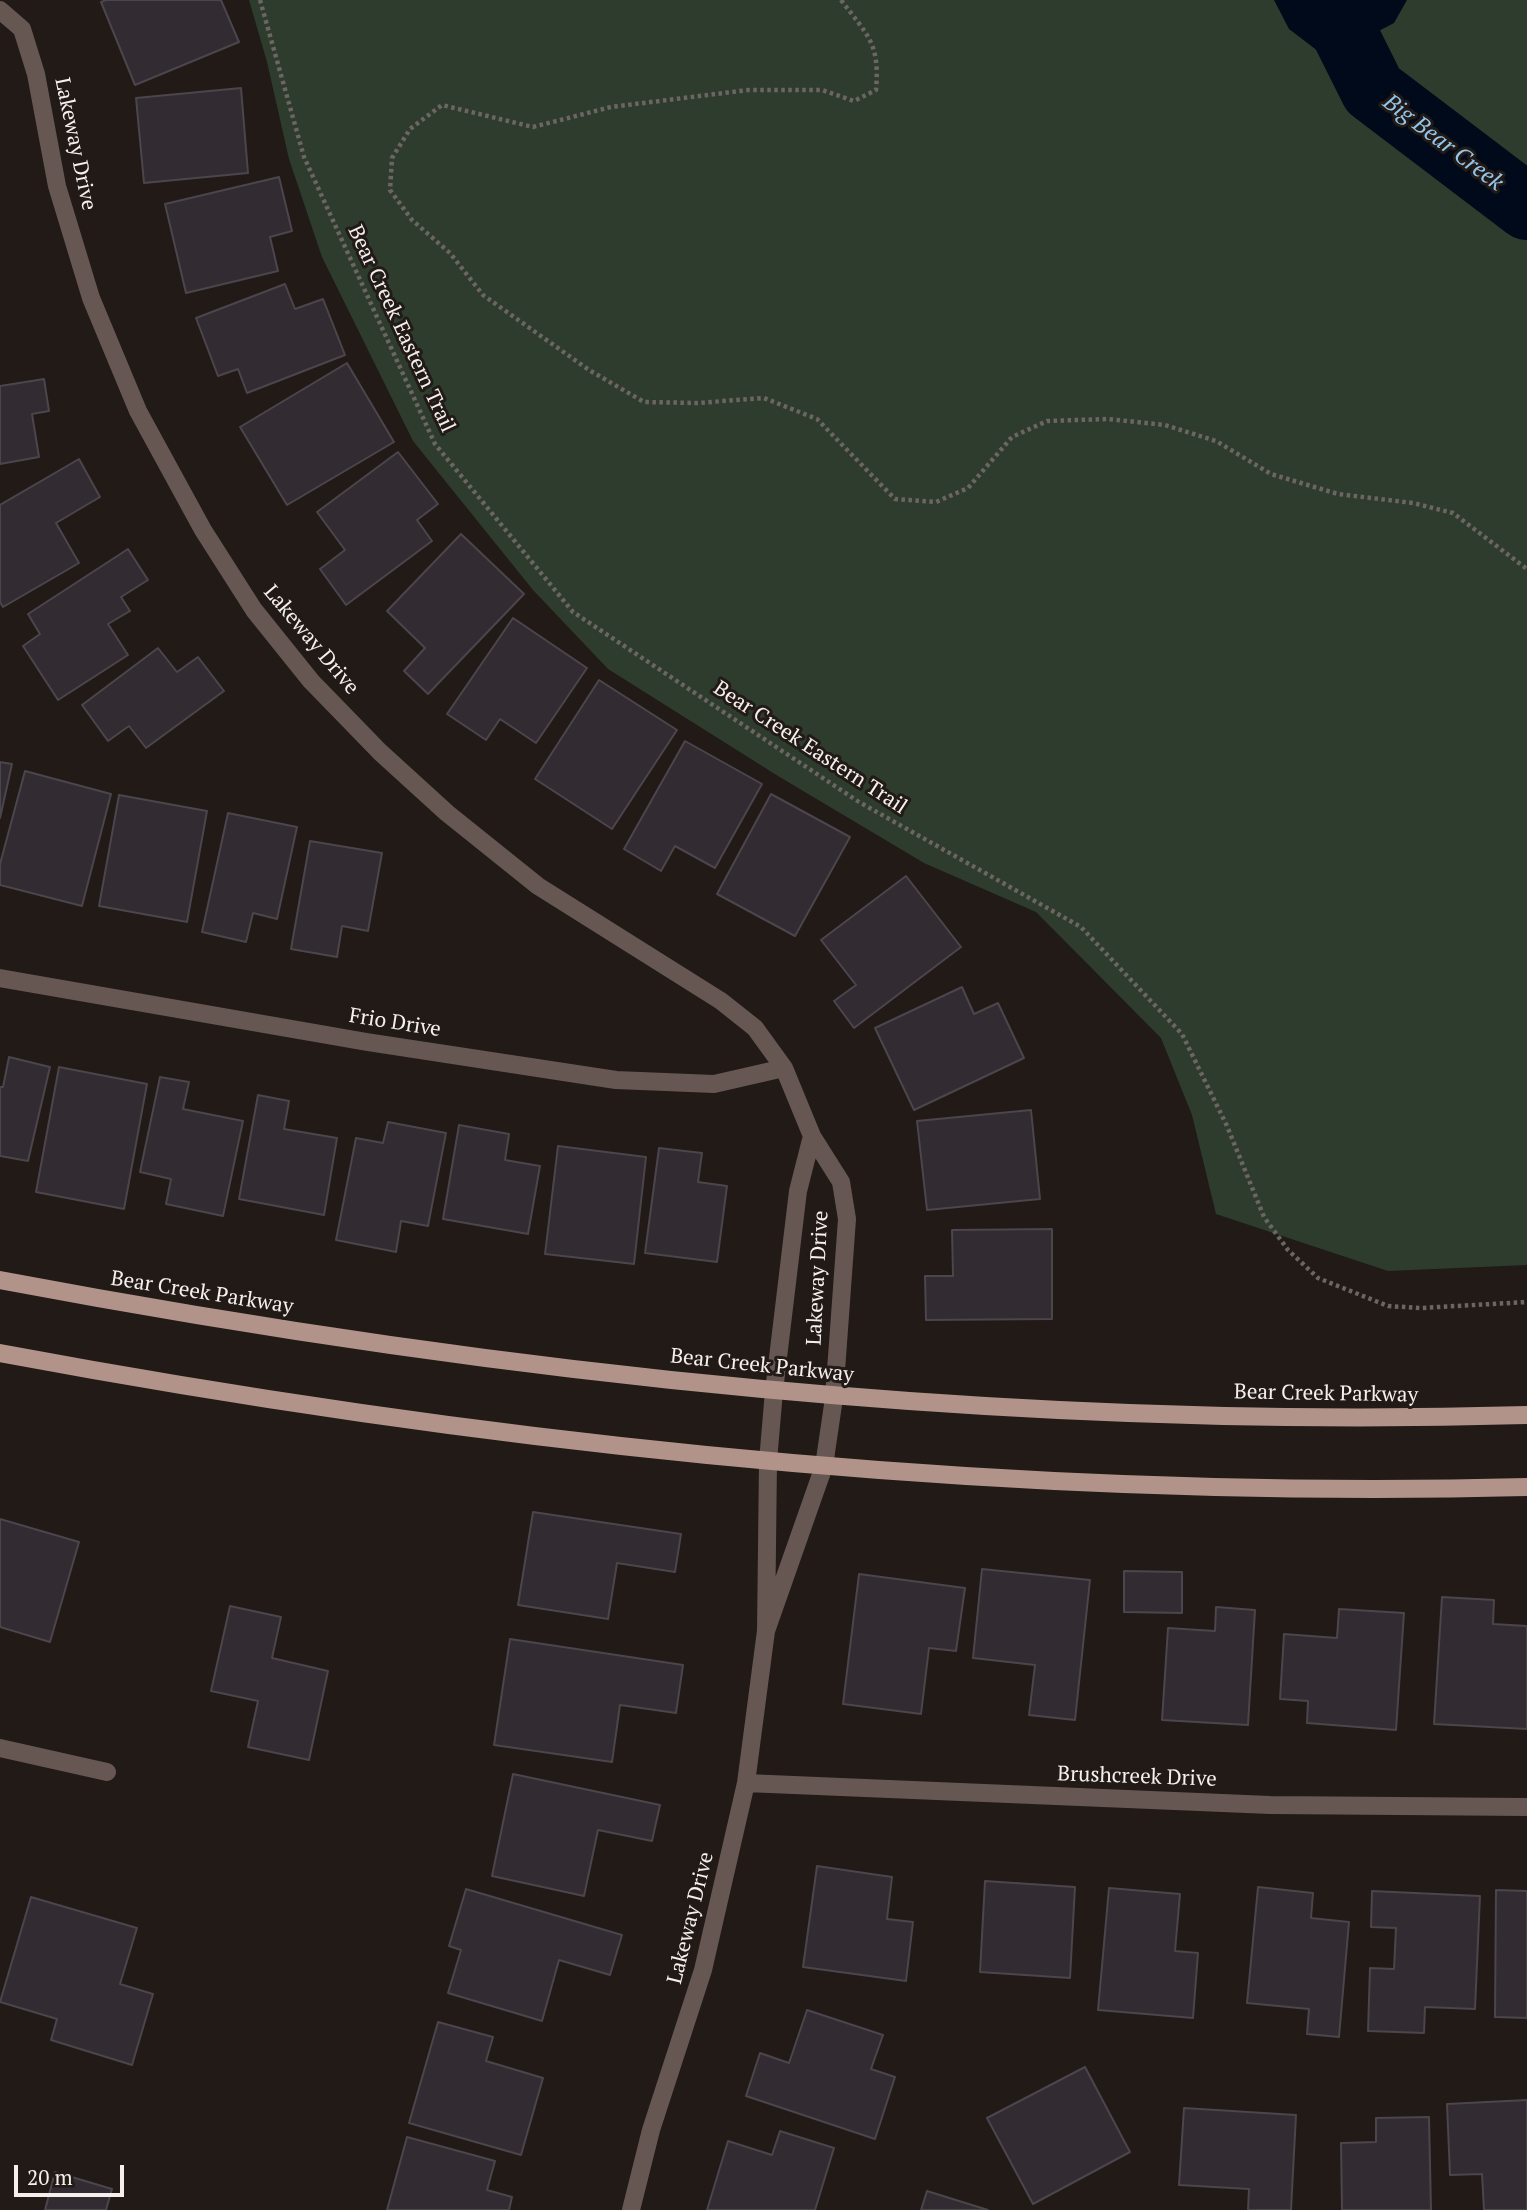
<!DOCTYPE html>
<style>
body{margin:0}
#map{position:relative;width:1527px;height:2210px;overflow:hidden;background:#211a16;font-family:"PT Serif",serif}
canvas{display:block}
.scale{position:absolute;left:14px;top:2165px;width:110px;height:32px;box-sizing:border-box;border:4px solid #f5efed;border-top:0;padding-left:9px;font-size:21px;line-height:24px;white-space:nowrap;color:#f5efed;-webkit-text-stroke:5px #211a16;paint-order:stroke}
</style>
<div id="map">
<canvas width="1527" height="2210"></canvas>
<div class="scale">20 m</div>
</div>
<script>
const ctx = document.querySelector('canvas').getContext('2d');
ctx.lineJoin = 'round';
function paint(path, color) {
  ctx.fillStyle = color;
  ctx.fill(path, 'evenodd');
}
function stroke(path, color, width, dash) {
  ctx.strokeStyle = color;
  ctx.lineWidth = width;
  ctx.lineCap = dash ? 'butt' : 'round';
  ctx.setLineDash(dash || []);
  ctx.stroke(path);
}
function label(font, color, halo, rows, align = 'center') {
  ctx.font = font + ' "PT Serif",serif';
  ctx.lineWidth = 6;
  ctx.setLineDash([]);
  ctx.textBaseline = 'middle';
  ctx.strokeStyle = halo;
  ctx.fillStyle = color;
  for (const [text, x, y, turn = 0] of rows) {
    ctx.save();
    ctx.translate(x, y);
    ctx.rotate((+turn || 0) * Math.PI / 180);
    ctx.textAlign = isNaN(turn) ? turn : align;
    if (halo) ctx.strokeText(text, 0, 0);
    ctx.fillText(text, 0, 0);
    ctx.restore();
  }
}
paint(new Path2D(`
 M249,0H1527V1265L1388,1271L1216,1214L1192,1115L1161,1038L1036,912L924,863L778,776L608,669L533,590L413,441L322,257L289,159L267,62Z`), '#2e3c2e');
paint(new Path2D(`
 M1274,0H1407L1394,23L1327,58L1289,29Z`), '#000a1a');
stroke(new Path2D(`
 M1328,0L1373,90L1527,207`), '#000a1a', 66);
const building = new Path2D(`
 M106,0H221L239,42L135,85L101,2Z
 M241,88L248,173L144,183L136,98Z
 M279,177L292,231L270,237L278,271L186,293L165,204Z
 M285,284L295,309L323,299L345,355L247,393L238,369L218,376L196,318Z
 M347,363L394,442L287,505L240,427Z
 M44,379L49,411L32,414L39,457L0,464V386Z
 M398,452L438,504L417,520L432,541L346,605L320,569L345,550L317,512Z
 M79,459L100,497L56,523L79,563L3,607L0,602V505Z
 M461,534L524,594L428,694L404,671L425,648L387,611Z
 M128,549L148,580L121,597L130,611L108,624L128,655L58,700L23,646L40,634L28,614Z
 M513,618L587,668L536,743L500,719L486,740L447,714Z
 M158,648L177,672L198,657L224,691L146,748L129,726L108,741L82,705Z
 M599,680L677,730L612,829L535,779Z
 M685,741L762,784L715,868L675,846L661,871L624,849Z
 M0,762L12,764L0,818Z
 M25,771L111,794L82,906L0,885V864Z
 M771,794L850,837L795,936L717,894Z
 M119,795L207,811L187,922L99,906Z
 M228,813L297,827L277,919L253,913L246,942L202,932Z
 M310,841L382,853L368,931L342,926L337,957L291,949Z
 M906,876L961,947L854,1028L834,1001L856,985L821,940Z
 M962,987L974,1014L998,1003L1024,1058L914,1110L875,1028Z
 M9,1057L50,1067L28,1161L0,1156V1087H3Z
 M59,1067L147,1084L124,1209L36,1192Z
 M160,1077L189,1082L183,1109L243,1121L223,1216L166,1204L171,1179L140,1172Z
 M258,1095L289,1101L284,1129L337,1138L324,1215L239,1199Z
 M1031,1110L1040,1199L927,1210L917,1121Z
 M388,1122L446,1133L428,1226L401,1221L396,1252L336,1240L356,1138L383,1143Z
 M459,1125L509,1134L505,1160L540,1166L528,1234L443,1219Z
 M558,1146L646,1157L634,1264L545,1254Z
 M659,1148L702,1153L698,1182L727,1186L717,1262L645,1253Z
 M1052,1229V1319L926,1320L925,1276H953L952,1230Z
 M533,1512L681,1534L675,1572L617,1563L608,1619L518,1605Z
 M0,1519L79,1542L50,1642L0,1627Z
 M982,1569L1090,1580L1075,1720L1029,1715L1035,1665L973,1658Z
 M1124,1571L1182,1572V1613L1124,1612Z
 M859,1574L965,1588L956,1651L929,1648L921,1714L843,1704Z
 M1442,1597L1494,1600L1493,1624L1527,1626V1729L1434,1724Z
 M230,1606L281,1617L272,1658L328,1671L309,1760L248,1747L258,1701L211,1691Z
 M1216,1607L1255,1610L1248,1725L1162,1720L1168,1628L1215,1631Z
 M1339,1609L1404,1613L1396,1730L1307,1723L1308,1701L1280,1699L1284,1634L1337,1638Z
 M510,1639L683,1665L676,1713L620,1705L612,1762L494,1745Z
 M513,1774L660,1805L652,1841L598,1830L584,1896L492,1876Z
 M817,1866L892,1877L887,1919L913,1922L906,1981L803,1967Z
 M985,1881L1075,1887L1070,1978L980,1972Z
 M1258,1887L1313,1893L1311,1918L1349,1922L1339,2037L1307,2034L1309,2009L1247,2003Z
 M1109,1888L1180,1894L1175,1951L1198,1953L1193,2018L1098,2010Z
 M466,1889L622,1935L610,1975L559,1960L542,2021L448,1993L461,1950L449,1946Z
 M1496,1890L1527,1891V2018L1495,2017Z
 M1372,1891L1480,1896L1475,2009L1425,2007L1424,2033L1368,2031L1370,1968L1394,1969L1396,1928L1371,1927Z
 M31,1897L137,1928L120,1984L153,1994L132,2065L51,2040L57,2019L0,2002Z
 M807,2010L883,2035L871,2069L895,2077L875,2139L746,2096L760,2053L789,2063Z
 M438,2022L493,2037L486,2061L543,2078L521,2155L409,2123Z
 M1085,2067L1130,2152L1033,2204L987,2118Z
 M1527,2100V2210H1484L1482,2174L1450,2175L1447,2104Z
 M1184,2108L1296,2115L1291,2210H1248L1249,2189L1179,2185Z
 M1429,2117L1431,2210H1342L1341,2143L1376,2142V2118Z
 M780,2131L834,2148L815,2210H707L728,2141L772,2155Z
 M407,2137L495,2161L487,2190L512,2197L509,2210H387Z
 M55,2172L112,2189L106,2210H45Z
 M927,2191L988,2210H921Z`);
paint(building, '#322c32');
stroke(building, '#4b454c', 2);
stroke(new Path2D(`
 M260,0L304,157L435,444L573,612L859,802L1081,927L1182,1034L1227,1126L1264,1217L1288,1250L1318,1278L1388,1306L1421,1308L1527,1302
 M841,0C868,36 880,43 876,90L854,101L822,90H748L611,107L533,127L442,105L410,129L392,158L390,190L412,220L450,253L483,295L589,370L644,402L697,403L764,398L817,419L895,499L936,502L968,488L1012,437L1047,421L1108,419L1165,425L1216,441L1271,474L1338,494L1413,503L1453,513L1527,569`), '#6c6562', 4.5, [3.5, 3.5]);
stroke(new Path2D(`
 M0,10L22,29L36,74L57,186L91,298L138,411L203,530L254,610L311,681L380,752L447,813L538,886L721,1001L755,1028L784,1068L812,1136L841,1182L847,1219L834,1398L824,1466L766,1631
 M0,978L367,1042L616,1080L714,1084L784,1068
 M0,1748L107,1772
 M746,1783L1270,1805L1527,1807
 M631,2210L651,2130L703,1970L746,1783L766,1631L768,1461L774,1391L798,1191L812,1136`), '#665752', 18);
stroke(new Path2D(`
 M0,1280C503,1375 1015,1430 1527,1415
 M0,1353C503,1447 1015,1500 1527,1487`), '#b19389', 18);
label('21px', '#f5efed', '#211a16', [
 ["Lakeway Drive",75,144,78],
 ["Bear Creek Eastern Trail",401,329,65],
 ["Lakeway Drive",311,640,50],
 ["Bear Creek Eastern Trail",810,748,33],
 ["Frio Drive",395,1023,9],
 ["Lakeway Drive",818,1278,-87],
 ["Bear Creek Parkway",202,1293,9],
 ["Bear Creek Parkway",762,1366,6],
 ["Bear Creek Parkway",1326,1394,1],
 ["Brushcreek Drive",1137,1777,2],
 ["Lakeway Drive",691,1918,-76]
]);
label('italic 23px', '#93c6ed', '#211a16', [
 ["Big Bear Creek",1443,143,37]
]);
</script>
